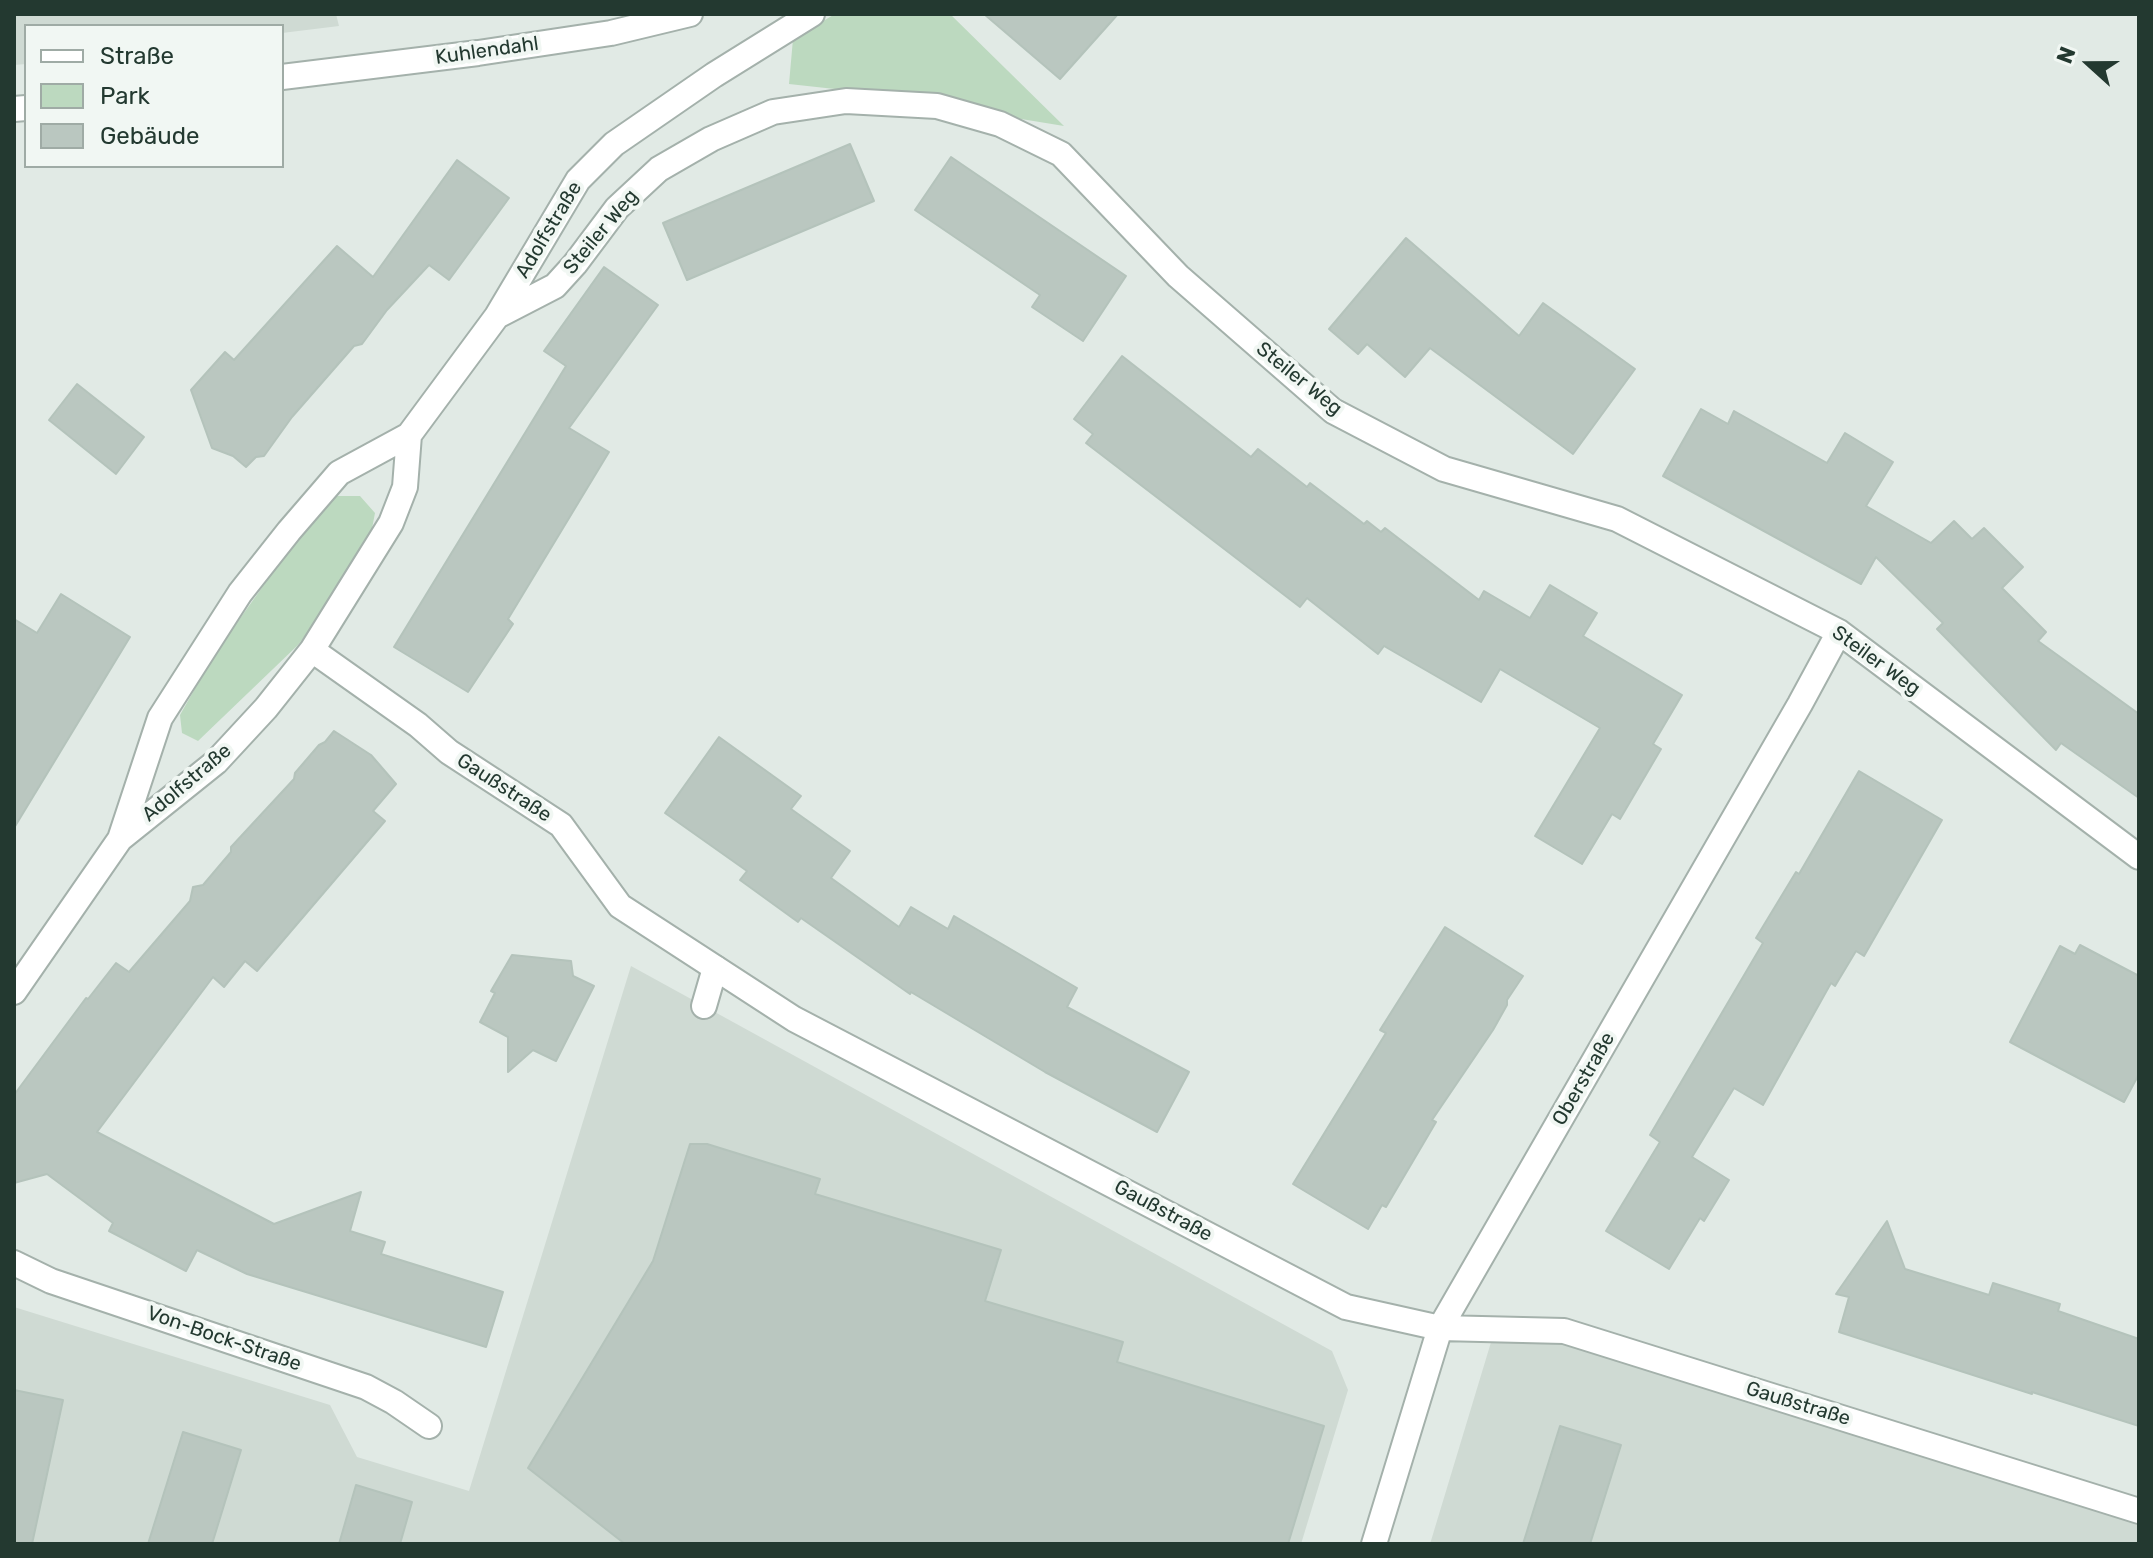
<!DOCTYPE html>
<meta charset="utf-8">
<style>
body{margin:0}
#map{position:relative;width:2153px;height:1558px;overflow:hidden;background:#e1eae5;font-family:Rubik,sans-serif}
canvas{display:block}
.frame{position:absolute;inset:0;border:16px solid #233930;pointer-events:none}
.legend{position:absolute;left:24px;top:24px;width:260px;height:144px;box-sizing:border-box;background:#f1f7f3;border:2px solid #9faba5;margin:0;padding:10px 14px;list-style:none;font-size:24px;color:#233930}
.legend li{display:flex;align-items:center;gap:16px;height:40px}
.legend b{width:40px;border:2px solid #9faba5}
.north{position:absolute;left:2049px;top:24px;width:80px;height:80px;-webkit-text-stroke:6px #f1f7f3;paint-order:stroke;rotate:291deg;font-size:22px;font-weight:700;line-height:32px;text-align:center;color:#233930}
.north::after{content:'';display:block;margin:auto;width:28px;height:36px;background:#233930;clip-path:polygon(50% 0,100% 100%,50% 72%,0 100%)}
</style>
<div id="map">
<canvas width="2153" height="1558"></canvas>
<div class="frame"></div>
<ul class="legend">
<li><b style="height:10px;background:#fff"></b>Straße</li>
<li><b style="height:22px;background:#bcd9bf"></b>Park</li>
<li><b style="height:22px;background:#bac7c0"></b>Gebäude</li>
</ul>
<div class="north">N</div>
</div>
<script>
const ctx = document.querySelector('canvas').getContext('2d');
ctx.lineJoin = 'round';
function paint(path, color) {
  ctx.fillStyle = color;
  ctx.fill(path, 'evenodd');
}
function stroke(path, color, width, dash) {
  ctx.strokeStyle = color;
  ctx.lineWidth = width;
  ctx.lineCap = dash ? 'butt' : 'round';
  ctx.setLineDash(dash || []);
  ctx.stroke(path);
}
function label(font, color, halo, rows, align = 'center') {
  ctx.font = font + ' Rubik,sans-serif';
  ctx.lineWidth = 8;
  ctx.setLineDash([]);
  ctx.textBaseline = 'middle';
  ctx.strokeStyle = halo;
  ctx.fillStyle = color;
  for (const [text, x, y, turn = 0] of rows) {
    ctx.save();
    ctx.translate(x, y);
    ctx.rotate((+turn || 0) * Math.PI / 180);
    ctx.textAlign = isNaN(turn) ? turn : align;
    if (halo) ctx.strokeText(text, 0, 0);
    ctx.fillText(text, 0, 0);
    ctx.restore();
  }
}
paint(new Path2D(`
 M14,14H336L339,26L282,33V26H26V64L14,65Z
 M631,966L1332,1351L1348,1390L1301,1544H14V1307L330,1405L357,1457L469,1491Z
 M1495,1329L1564,1331L2139,1511V1544H1430Z`), '#cfdad3');
paint(new Path2D(`
 M835,14H950L1064,126L844,90L789,84L793,39Z
 M337,496H360L375,513L370,539L338,593L298,645L198,741L182,733L180,715L214,655L308,523Z`), '#bcd9bf');
const building = new Path2D(`
 M984,14H1118L1060,79Z
 M850,144L874,201L687,280L663,223Z
 M951,157L1126,276L1083,341L1032,307L1040,295L915,210Z
 M457,160L509,198L449,280L429,265L387,310L362,344L354,346L292,417L264,456L256,457L246,467L233,456L212,448L191,390L225,352L234,360L337,246L373,277Z
 M1406,238L1519,336L1543,303L1635,369L1573,454L1430,348L1405,377L1367,344L1358,354L1329,329Z
 M604,267L658,305L569,428L609,452L508,619L513,624L468,692L394,647L566,366L544,351Z
 M1122,356L1251,457L1258,449L1307,487L1310,483L1364,524L1367,521L1381,532L1385,528L1479,600L1484,591L1530,618L1550,585L1597,613L1583,636L1682,695L1653,744L1661,749L1620,819L1612,814L1582,864L1535,836L1600,728L1500,669L1481,702L1384,646L1378,654L1307,598L1300,607L1086,443L1093,434L1074,419Z
 M77,384L144,437L116,474L49,420Z
 M1701,409L1728,424L1734,411L1827,463L1845,433L1893,462L1866,506L1931,543L1954,521L1972,539L1984,528L2023,567L2002,588L2046,632L2038,641L2139,714V798L2061,743L2056,750L1937,629L1943,623L1876,557L1861,584L1663,476Z
 M61,594L130,637L14,828V619L37,633Z
 M334,731L371,755L396,784L373,811L385,821L257,971L245,961L224,987L213,977L97,1132L274,1224L361,1192L350,1231L385,1242L381,1254L503,1292L486,1347L247,1274L197,1250L186,1271L109,1231L113,1223L47,1174L14,1183V1095L86,998L88,999L116,963L129,972L190,901L193,887L203,885L231,852V847L294,779L295,773L319,745L325,742Z
 M719,737L801,796L791,809L850,851L831,878L899,927L911,907L948,929L954,916L1077,988L1067,1007L1189,1072L1157,1132L1045,1072L911,992L910,994L801,918L798,922L740,880L747,871L665,813Z
 M1859,771L1942,820L1864,956L1856,951L1835,986L1831,983L1763,1105L1734,1088L1692,1157L1729,1180L1704,1221L1700,1218L1669,1269L1606,1231L1660,1142L1650,1135L1763,943L1756,938L1796,872L1799,874Z
 M1445,927L1523,976L1507,1000V1005L1493,1030L1432,1120L1436,1122L1386,1207L1382,1205L1368,1229L1293,1184L1386,1033L1380,1030Z
 M2080,945L2139,976V1074L2124,1102L2010,1042L2060,946L2075,954Z
 M512,955L571,961L573,976L594,986L556,1061L533,1050L508,1072V1037L480,1022L495,993L491,991Z
 M690,1144H707L820,1179L815,1194L1001,1250L985,1301L1123,1342L1117,1362L1324,1426L1288,1544H625L528,1468L653,1261Z
 M1887,1221L1905,1269L1989,1295L1993,1283L2060,1304L2058,1311L2139,1339V1426L2032,1392V1394L1839,1332L1849,1297L1836,1294Z
 M14,1390L63,1400L32,1544L14,1543Z
 M1560,1426L1621,1445L1590,1544H1523Z
 M183,1432L241,1450L212,1544H148Z
 M356,1485L412,1502L400,1544H339Z`);
paint(building, '#bac7c0');
stroke(building, '#b4c3bb', 2);
const service = new Path2D(`
 M704,1006L715,968`);
const minor = new Path2D(`
 M282,77L478,53L611,33L690,14
 M14,109L26,108
 M497,316L555,286L575,264L617,208L659,169L711,139L773,112L846,101L937,106L1000,124L1061,154L1178,276L1333,411L1444,469L1617,519L1839,632L2139,857
 M312,650L418,725L449,752L561,825L620,906L794,1019L1346,1307L1440,1328L1564,1331L2139,1511
 M120,839L216,762L266,708L312,650L391,523L405,487L409,435
 M14,992L120,839L160,718L240,593L289,531L339,473L409,435L497,316L578,180L614,144L714,75L812,14
 M14,1263L51,1281L366,1387L394,1402L429,1426
 M1374,1544L1440,1328L1800,704L1839,632`);
stroke(service, '#a4b1ab', 28);
stroke(minor, '#a4b1ab', 28);
stroke(service, '#fff', 24);
stroke(minor, '#fff', 24);
label('20px', '#233930', '#f1f7f3', [
 ["Kuhlendahl",487,51,-8],
 ["Adolfstraße",549,230,-59],
 ["Steiler Weg",601,232,-50],
 ["Steiler Weg",1299,379,39],
 ["Steiler Weg",1876,661,36],
 ["Adolfstraße",187,783,-40],
 ["Gaußstraße",504,788,33],
 ["Oberstraße",1584,1079,-60],
 ["Gaußstraße",1163,1211,28],
 ["Von-Bock-Straße",224,1339,19],
 ["Gaußstraße",1798,1404,17]
]);
</script>
